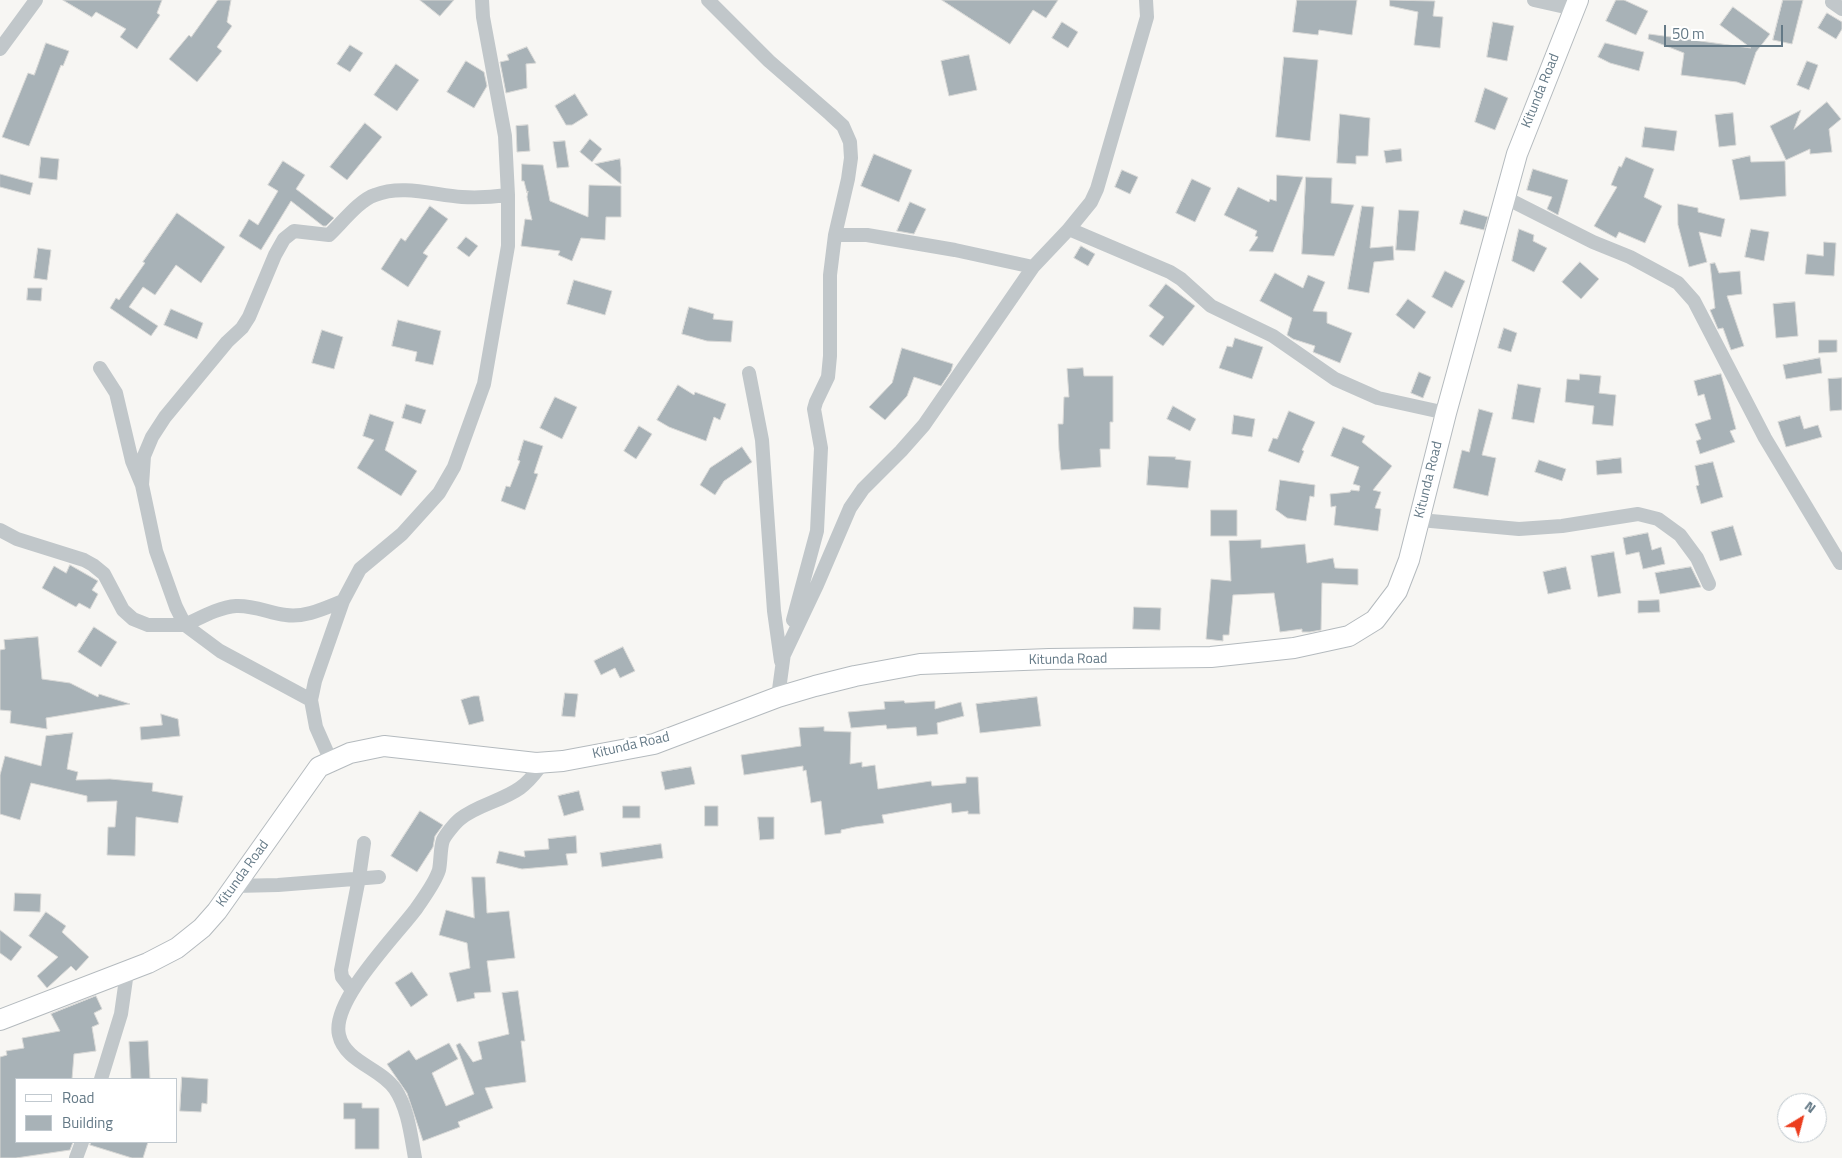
<!DOCTYPE html>
<style>
body{margin:0}
#map{position:relative;width:1842px;height:1158px;overflow:hidden;background:#f7f6f3;font-family:"Titillium Web",sans-serif}
canvas{display:block}
.legend{position:absolute;left:15px;top:1078px;width:162px;height:65px;box-sizing:border-box;background:#fff;border:1px solid #c1c9cf;margin:0;padding:6px 9px;list-style:none;font-size:15px;color:#647986}
.legend li{display:flex;align-items:center;gap:10px;height:25px}
.legend b{width:25px;border:1px solid #c1c9cf}
.north{position:absolute;left:1777px;top:1093px;width:50px;height:50px;box-sizing:border-box;background:#fff;border:1px solid #c1c9cf;border-radius:50%;rotate:37deg;font-size:14px;font-weight:700;line-height:20px;text-align:center;color:#647986}
.north::after{content:'';display:block;margin:auto;width:18px;height:22px;background:#ec3d1e;clip-path:polygon(50% 0,100% 100%,50% 72%,0 100%)}
.scale{position:absolute;left:1664px;top:25px;width:119px;height:22px;box-sizing:border-box;border:2px solid #647986;border-top:0;padding-left:6px;font-size:15px;line-height:18px;white-space:nowrap;color:#647986;-webkit-text-stroke:4px #fff;paint-order:stroke}
</style>
<div id="map">
<canvas width="1842" height="1158"></canvas>
<ul class="legend">
<li><b style="height:6px;background:#fff"></b>Road</li>
<li><b style="height:14px;background:#a8b2b7"></b>Building</li>
</ul>
<div class="north">N</div>
<div class="scale">50 m</div>
</div>
<script>
const ctx = document.querySelector('canvas').getContext('2d');
ctx.lineJoin = 'round';
function paint(path, color) {
  ctx.fillStyle = color;
  ctx.fill(path, 'evenodd');
}
function stroke(path, color, width, dash) {
  ctx.strokeStyle = color;
  ctx.lineWidth = width;
  ctx.lineCap = dash ? 'butt' : 'round';
  ctx.setLineDash(dash || []);
  ctx.stroke(path);
}
function label(font, color, halo, rows, align = 'center') {
  ctx.font = font + ' "Titillium Web",sans-serif';
  ctx.lineWidth = 5;
  ctx.setLineDash([]);
  ctx.textBaseline = 'middle';
  ctx.strokeStyle = halo;
  ctx.fillStyle = color;
  for (const [text, x, y, turn = 0] of rows) {
    ctx.save();
    ctx.translate(x, y);
    ctx.rotate((+turn || 0) * Math.PI / 180);
    ctx.textAlign = isNaN(turn) ? turn : align;
    if (halo) ctx.strokeText(text, 0, 0);
    ctx.fillText(text, 0, 0);
    ctx.restore();
  }
}
const building = new Path2D(`
 M63,0H162L157,13L160,15L137,49L120,37L126,29L96,12L92,17Z
 M218,0H231L227,22L232,26L217,47L222,51L197,82L169,59L189,35L191,37Z
 M420,0H454L440,16Z
 M942,0H1058L1046,18L1033,10L1010,44Z
 M1297,0H1357L1352,35L1319,30L1318,35L1293,32Z
 M1390,0L1435,1L1433,16L1443,17L1440,48L1414,45L1418,12L1390,6Z
 M1616,0H1624L1648,11L1636,35L1606,21Z
 M1783,0H1803L1792,44L1773,40Z
 M1733,7L1770,34L1756,52L1745,85L1737,82L1681,75L1684,53L1648,39L1649,34L1751,48L1720,25Z
 M1827,13L1842,22V29L1836,39L1818,28Z
 M1062,22L1078,32L1068,48L1052,38Z
 M1493,22L1514,26L1507,61L1487,57Z
 M46,43L69,51L63,66L61,65L29,146L2,137L28,73L34,75Z
 M1605,43L1644,52L1639,71L1610,63L1598,57Z
 M350,45L363,53L350,72L337,64Z
 M527,47L536,63L526,64L527,88L506,93L500,62L509,60L507,55Z
 M969,55L977,90L949,96L941,61Z
 M1284,57L1318,60L1310,141L1276,137Z
 M466,61L484,72L487,86L474,108L447,92Z
 M1807,61L1818,65L1809,90L1797,85Z
 M396,64L419,80L397,111L374,95Z
 M1485,88L1508,98L1495,130L1475,122Z
 M575,94L588,115L572,125H566L555,106Z
 M1827,102L1841,119L1829,129L1832,152L1810,154V149L1786,160L1770,126L1801,110L1794,129Z
 M1733,113L1736,145L1719,147L1715,115Z
 M1340,114L1370,118L1368,156H1356V164L1337,163Z
 M365,123L382,137L347,180L330,167Z
 M528,125L530,151L517,152L516,126Z
 M1645,127L1677,131L1674,151L1642,147Z
 M590,139L602,149L592,162L580,152Z
 M565,141L569,167L557,168L553,142Z
 M1401,149L1402,161L1386,163L1384,151Z
 M874,154L912,170L899,202L861,186Z
 M1750,156L1751,162L1785,161L1786,196L1740,200L1732,160Z
 M41,157L59,159L57,180L39,178Z
 M1626,157L1654,169L1644,197L1662,206L1645,243L1619,232L1616,238L1594,226L1617,187L1611,185L1619,166L1621,167Z
 M620,159L621,168V184L595,164Z
 M283,161L305,175L296,189L334,218L326,226H323L291,201L261,250L239,236L249,219L258,225L278,191L268,185Z
 M522,164L543,165L550,201L588,217L589,185L621,186V217H606L605,240L581,238L572,261L558,255L560,251L521,246L525,219L532,220L527,197L528,191L527,193L524,181H522Z
 M1533,169L1568,180L1558,215L1547,209L1552,197L1527,190Z
 M1122,170L1138,177L1130,194L1115,187Z
 M0,174L33,183L30,195L0,187Z
 M1277,175L1303,177L1273,252L1249,251L1258,237L1255,236L1257,231L1224,215L1238,187L1269,202L1270,199L1276,201Z
 M1306,177L1332,178L1331,203L1354,205L1334,256L1302,254Z
 M1192,179L1211,188L1195,222L1176,213Z
 M910,202L926,209L914,234L897,231Z
 M1678,204L1698,208V212L1725,219L1721,237L1699,232L1707,262L1689,267L1678,225Z
 M430,206L448,219L423,253L428,256L408,287L381,269L401,238L405,241Z
 M1362,206L1374,207L1370,248L1393,246L1394,260L1374,262L1369,293L1348,289Z
 M1399,210L1419,211L1415,251L1396,250Z
 M1464,210L1488,217L1484,230L1460,224Z
 M177,213L225,247L201,283L176,265L155,295L143,287L129,307L158,326L151,336L110,308L116,298L119,300L145,263L143,262Z
 M1519,229L1534,235L1533,241L1547,248L1534,272L1512,261Z
 M1751,229L1769,232L1764,261L1745,257Z
 M466,237L478,246L469,257L457,248Z
 M1824,242L1836,243L1834,276L1805,274L1807,254L1823,256Z
 M1081,246L1095,254L1088,266L1074,258Z
 M38,248L51,250L47,280L34,278Z
 M1580,262L1599,279L1581,299L1562,282Z
 M1715,263L1719,273L1740,271L1742,294L1727,296L1744,346L1731,350L1723,328L1718,329L1710,310L1715,308L1710,264Z
 M1445,271L1465,281L1452,308L1432,297Z
 M1275,273L1303,288L1308,275L1325,282L1313,311L1327,312V323L1352,333L1340,363L1313,352L1315,346L1293,339L1287,335L1292,318L1260,301Z
 M574,280L612,291L605,315L567,304Z
 M1166,284L1195,306L1163,346L1149,336L1164,317L1149,306Z
 M28,288H42L41,301L27,300Z
 M1408,299L1426,312L1414,329L1396,315Z
 M1795,302L1798,336L1776,338L1773,304Z
 M689,307L714,314L713,319L733,321L731,342L707,341L682,334Z
 M171,309L203,323L197,339L164,325Z
 M398,320L441,331L433,365L415,361L417,352L392,346Z
 M1504,328L1517,333L1511,352L1498,348Z
 M322,330L343,337L334,369L312,363Z
 M1235,338L1263,347L1252,379L1219,368L1227,346L1232,347Z
 M1819,340H1837V352L1819,353Z
 M902,348L953,364L951,371L941,386L914,377L907,396L885,420L869,407L892,383Z
 M1820,358L1822,373L1786,379L1783,365Z
 M1083,368L1084,376H1113V422H1110V449H1100L1101,467L1061,470L1059,450L1058,424H1063L1064,397H1069L1067,369Z
 M1419,372L1431,377L1423,398L1411,393Z
 M1580,374L1601,376L1599,393L1616,395L1613,426L1592,424L1594,406L1565,402L1567,379L1579,380Z
 M1721,374L1736,429L1730,431L1735,442L1700,454L1696,441L1701,439L1695,424L1711,419L1704,394L1698,396L1694,381Z
 M1842,378V410L1830,411L1828,379Z
 M1518,384L1541,388L1534,423L1512,419Z
 M678,385L694,395L695,392L726,404L720,420L714,417L706,441L669,427L657,420Z
 M555,397L577,407L562,439L540,428Z
 M406,404L426,410L421,424L402,418Z
 M1173,406L1196,419L1190,431L1167,419Z
 M1479,409L1493,413L1482,455L1496,458L1488,496L1453,488L1462,450L1469,452Z
 M1289,411L1315,422L1302,450L1304,451L1299,463L1268,451L1273,438L1277,439Z
 M370,414L394,422L385,450L417,471L401,496L357,468L374,440L363,436Z
 M1234,415L1255,419L1252,437L1232,434Z
 M1800,416L1804,429L1818,425L1822,437L1786,447L1778,422Z
 M639,426L652,434L636,459L624,451Z
 M1343,427L1365,436L1362,442L1392,466L1373,490L1381,492L1375,508L1381,509L1378,531L1334,525L1336,506L1331,507L1330,494L1350,492L1351,490L1359,491L1360,486L1353,484L1359,467L1331,456Z
 M524,440L543,446L534,473L538,474L525,510L501,501L506,486L510,487L520,461L518,460Z
 M742,447L752,462L724,481L715,495L700,485L710,468Z
 M1149,456L1176,457L1175,459L1191,461L1188,488L1147,485Z
 M1621,458L1622,473L1597,475L1596,461Z
 M1539,460L1566,469L1562,481L1535,472Z
 M1713,462L1723,497L1701,504L1696,486L1699,485L1695,466Z
 M1280,480L1315,485L1314,497L1310,496L1306,521L1287,518L1276,510Z
 M1211,510H1237V536H1211Z
 M1733,526L1742,555L1720,561L1711,532Z
 M1648,533L1652,550L1661,547L1665,564L1643,569L1639,552L1626,555L1623,538Z
 M1261,540V548L1305,544L1307,563L1333,558L1335,568L1358,569V585L1322,583L1321,630L1310,632H1302V629L1280,632L1274,593L1233,595L1229,635H1223V641L1206,639L1211,579L1231,581L1229,541Z
 M1614,552L1621,593L1598,597L1591,556Z
 M70,565L98,581L92,590L98,594L90,609L79,603L76,607L42,588L54,566L66,573Z
 M1566,567L1571,589L1548,594L1543,572Z
 M1691,567L1701,587L1660,594L1655,573Z
 M1659,600L1660,612L1638,613V601Z
 M1134,607L1161,608L1160,630L1133,629Z
 M94,627L117,642L101,667L78,652Z
 M38,637L42,679L70,683L98,697L99,694L130,704L46,718L47,729L10,723L11,711L0,710V650L5,649L4,640Z
 M623,647L635,671L620,678L615,668L601,675L594,661Z
 M565,693L578,694L575,717L562,716Z
 M474,696H479L484,721L469,725L461,700Z
 M1037,697L1041,726L980,733L976,704Z
 M904,701L905,703L935,701V709L961,702L964,716L937,723L938,734L917,736L916,727L887,729L886,725L851,728L848,712L885,709L884,702Z
 M161,714L178,719L180,736L141,740L140,727L162,725Z
 M824,727V731L851,732L850,764L862,762V767L875,765L878,789L931,781L932,786L966,783V777H978L980,814H968V811L952,813L951,803L882,815L884,823L855,827L841,830V833L825,835L821,801L811,803L806,770L803,771V766L744,775L741,755L801,746L799,728Z
 M73,733L67,769L78,772L76,780L110,779L153,783L152,791L183,796L178,823L136,817L135,856L107,855L108,827H115L117,801L87,802V796L31,783L20,820L0,814V775L5,756L41,766L46,736Z
 M691,767L695,784L665,790L661,772Z
 M579,791L584,810L564,816L558,796Z
 M623,806H640V818H623Z
 M705,806H718V826H705Z
 M420,811L443,825L435,836L433,847L417,872L391,856Z
 M758,817H774V839L760,840Z
 M576,836L577,853L566,854L568,865L522,869L496,863L499,851L525,857L524,851L549,849L548,839Z
 M661,844L663,858L602,867L600,853Z
 M472,877H485L487,913L509,911L515,958L487,961L491,992L474,993L475,998L457,1002L449,973L470,968L467,943L439,935L446,910L474,918Z
 M15,893L41,894L40,912L14,911Z
 M46,912L66,926L62,932L89,957L76,971L71,966L47,988L37,976L58,957L29,936Z
 M0,930L22,947L11,961L0,953Z
 M412,972L428,995L411,1007L395,983Z
 M518,991L525,1041H521L526,1082L485,1088L493,1108L458,1122L460,1127L423,1141L407,1093L387,1064L409,1050L416,1060L449,1043L458,1059L432,1073L446,1106L474,1094L456,1045L460,1043L473,1062L482,1059L478,1042L509,1034L502,993Z
 M96,996L102,1009L94,1013L99,1024L92,1027L96,1051L74,1054L72,1079H16V1142H73L70,1150L16,1158H0V1057L7,1055L6,1051L24,1048L22,1038L60,1031L51,1014Z
 M148,1041L150,1079H131L129,1042Z
 M182,1077L208,1079L207,1104L202,1103L201,1112L180,1111Z
 M344,1103H362V1108H379V1149H355V1119H344Z
 M91,1142H148L143,1158H132L90,1145Z`);
paint(building, '#a8b2b7');
stroke(building, '#d8d8d6', 1);
const secondary = new Path2D(`
 M0,1020L148,963L177,948L202,928L217,911L319,767L350,753L384,746L536,763L563,761L654,744L778,697L815,686L855,676L920,664L1049,659L1211,657L1294,648L1349,636L1375,620L1397,591L1409,560L1446,413L1517,154L1578,0`);
stroke(secondary, '#b4babe', 22);
stroke(new Path2D(`
 M708,0L769,61L830,114L843,126L850,142L851,158L848,179L835,235L830,275V356L828,377L816,402L814,409L821,448L817,531L793,620
 M1534,0L1574,9
 M1832,2L1842,9
 M0,49L36,0
 M1506,198L1593,242L1630,257L1656,271L1678,283L1694,301L1765,438L1840,563
 M1069,229L1091,202L1097,189L1147,17L1146,0
 M835,235H867L955,250L1033,267
 M100,368L116,393L132,461L142,485L156,551L176,607L185,625C200,618 219,607 236,606C254,605 269,613 286,615C305,618 325,608 343,601
 M749,373L762,440L774,611L781,661
 M142,485L144,456L152,437L165,417L227,342L242,328L249,317L275,255L284,239L294,231L329,235C341,224 359,200 375,195C402,184 434,195 462,197C478,198 493,197 508,195
 M1420,520L1519,529L1562,526L1638,514L1658,519L1680,535L1697,558L1709,584
 M0,530L17,539L84,560L93,565L104,574L123,610L133,619L148,625H185L220,651L311,700
 M781,661L817,585L850,508L863,489L901,451L924,425L1033,267L1069,229L1170,272L1181,279L1211,306L1273,336L1335,379L1378,398L1446,413
 M778,697L784,653
 M331,761L316,727L311,700L315,681L343,601L360,569L402,534L439,493L454,467L484,384L508,246V195L505,136L483,17L482,0
 M235,886L278,885L379,877
 M352,990L342,977L341,970L359,878L364,843
 M101,1079L121,1014L127,972
 M76,1158L82,1142
 M415,1158C411,1136 408,1108 395,1089C381,1068 345,1062 339,1035C331,1001 395,937 416,909C424,897 435,883 439,870C441,860 440,849 443,840C446,834 455,823 460,819C477,805 502,801 520,788C530,781 536,772 543,763`), '#c1c7ca', 14);
stroke(secondary, '#fff', 20);
label('14px', '#647986', '#fff', [
 ["Kitunda Road",1541,91,-68],
 ["Kitunda Road",1429,480,-76],
 ["Kitunda Road",1068,660,-1],
 ["Kitunda Road",631,746,-13],
 ["Kitunda Road",243,874,-54]
]);
</script>
